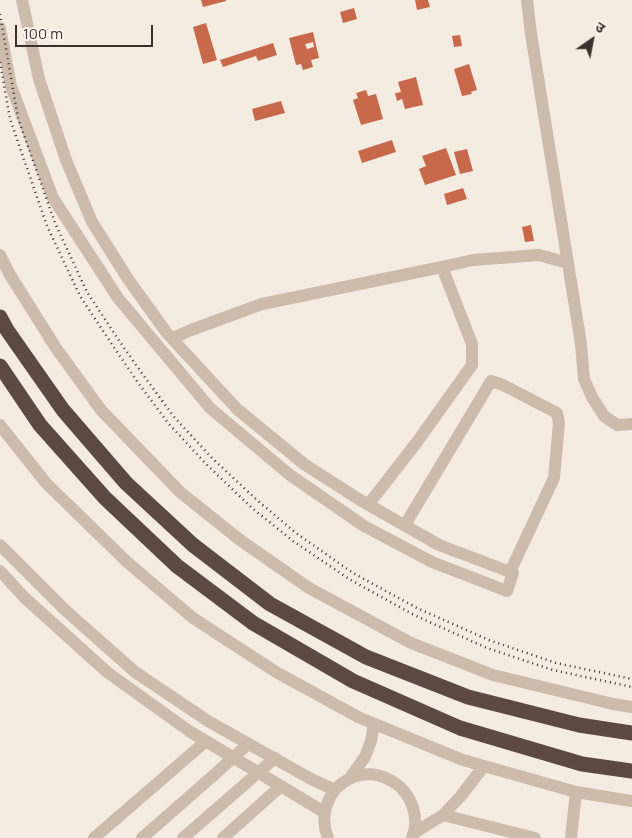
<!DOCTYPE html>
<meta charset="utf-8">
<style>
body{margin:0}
#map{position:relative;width:632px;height:838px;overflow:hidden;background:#f4ebe1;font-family:Manrope,"Noto Sans Devanagari",sans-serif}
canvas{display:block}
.north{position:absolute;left:567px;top:15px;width:50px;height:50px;-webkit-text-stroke:4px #fbf5ee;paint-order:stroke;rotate:33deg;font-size:14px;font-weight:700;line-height:20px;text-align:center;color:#3b302b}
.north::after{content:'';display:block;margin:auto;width:18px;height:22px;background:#3b302b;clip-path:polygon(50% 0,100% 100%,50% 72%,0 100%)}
.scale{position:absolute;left:15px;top:25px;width:138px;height:22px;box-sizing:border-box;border:2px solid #3b302b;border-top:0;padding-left:6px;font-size:15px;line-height:18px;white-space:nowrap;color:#3b302b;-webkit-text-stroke:4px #fbf5ee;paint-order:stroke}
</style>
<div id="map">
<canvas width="632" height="838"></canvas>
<div class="north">उ</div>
<div class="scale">100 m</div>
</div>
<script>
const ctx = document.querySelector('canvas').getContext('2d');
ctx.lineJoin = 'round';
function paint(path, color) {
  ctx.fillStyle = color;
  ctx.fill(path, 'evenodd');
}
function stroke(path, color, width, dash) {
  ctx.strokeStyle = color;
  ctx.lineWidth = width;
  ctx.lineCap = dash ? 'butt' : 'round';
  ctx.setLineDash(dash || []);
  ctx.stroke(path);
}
paint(new Path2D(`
 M201,0H226V1L203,7Z
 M415,0H428L430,7L417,10Z
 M354,8L357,19L343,23L340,12Z
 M206,23L217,60L203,64L193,27Z
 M313,32L319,58L311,60L313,67L303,70L301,64L296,65L289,38ZM313,42L314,47L307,49L305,44Z
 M460,35L462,46L454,47L452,36Z
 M273,43L277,55L258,61L256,56L223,67L220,60Z
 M469,64L477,90L471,92L472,94L462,96L454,69Z
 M416,77L423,105L405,109L402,99L397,101L395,93L401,92L398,82Z
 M366,90L368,96L376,94L383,119L361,125L353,100L358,98L356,93Z
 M281,101L285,113L255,121L252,109Z
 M392,140L396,152L362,163L358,151Z
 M446,148L456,175L425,185L419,169L426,166L422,156Z
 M467,149L473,171L460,174L454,152Z
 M463,188L467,199L447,205L444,194Z
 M531,225L534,241L525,242L522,227Z`), '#c8694b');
stroke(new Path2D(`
 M527,0L531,34L581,344L584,379L592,397L604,416L617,425L632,424
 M0,28L11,86L53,198L118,298L210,408L290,475L364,526L432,562L507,591L513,573L439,545L360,500L304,464L237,409L166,332L128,279L92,222L66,160L39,79L22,0
 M0,255L10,275L56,348L101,410L180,492L240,540L309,588L411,643L493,675L613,704L632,707
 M442,267L473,260L539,255L568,263
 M173,338L191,330L262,304L442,267L472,344V365L417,442L368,505
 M0,425L46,483L126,561L193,618L276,672L360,718L463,760L576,792L632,801
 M405,525L491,381L503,385L557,413L559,423L554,478L510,572
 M0,545L64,609L135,672L208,721L311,779L335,790
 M0,571L25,598L107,672L189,731L324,812
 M349,779L365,757L371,741L374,724
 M443,815L535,838
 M414,833L443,815L460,797L484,766
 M94,838L206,741
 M142,838L214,775L248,744
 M183,838L275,758
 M223,838L281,786
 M328,838C319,816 327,790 349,779C375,766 405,782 413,808C416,818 416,829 412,838
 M571,838L576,792`), '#cdbbac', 12);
stroke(new Path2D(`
 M0,317L7,330L63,410L126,483L193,545L270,604L366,657L468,697L579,725L632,733
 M0,366L40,425L105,498L177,566L253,623L353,681L460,728L582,764L632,771`), '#5c4a42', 15);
stroke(new Path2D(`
 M0,14L18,118L55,223L87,292L120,342L146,379L175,418L212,458L258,501L296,533L353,573L417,608L489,640L556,663L632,679
 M0,62L10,119L47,226L80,296L113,346L139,384L168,423L206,464L252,508L293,541L349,579L414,615L487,648L553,670L632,687`), '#3b302b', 2.5, [1, 4]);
</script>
